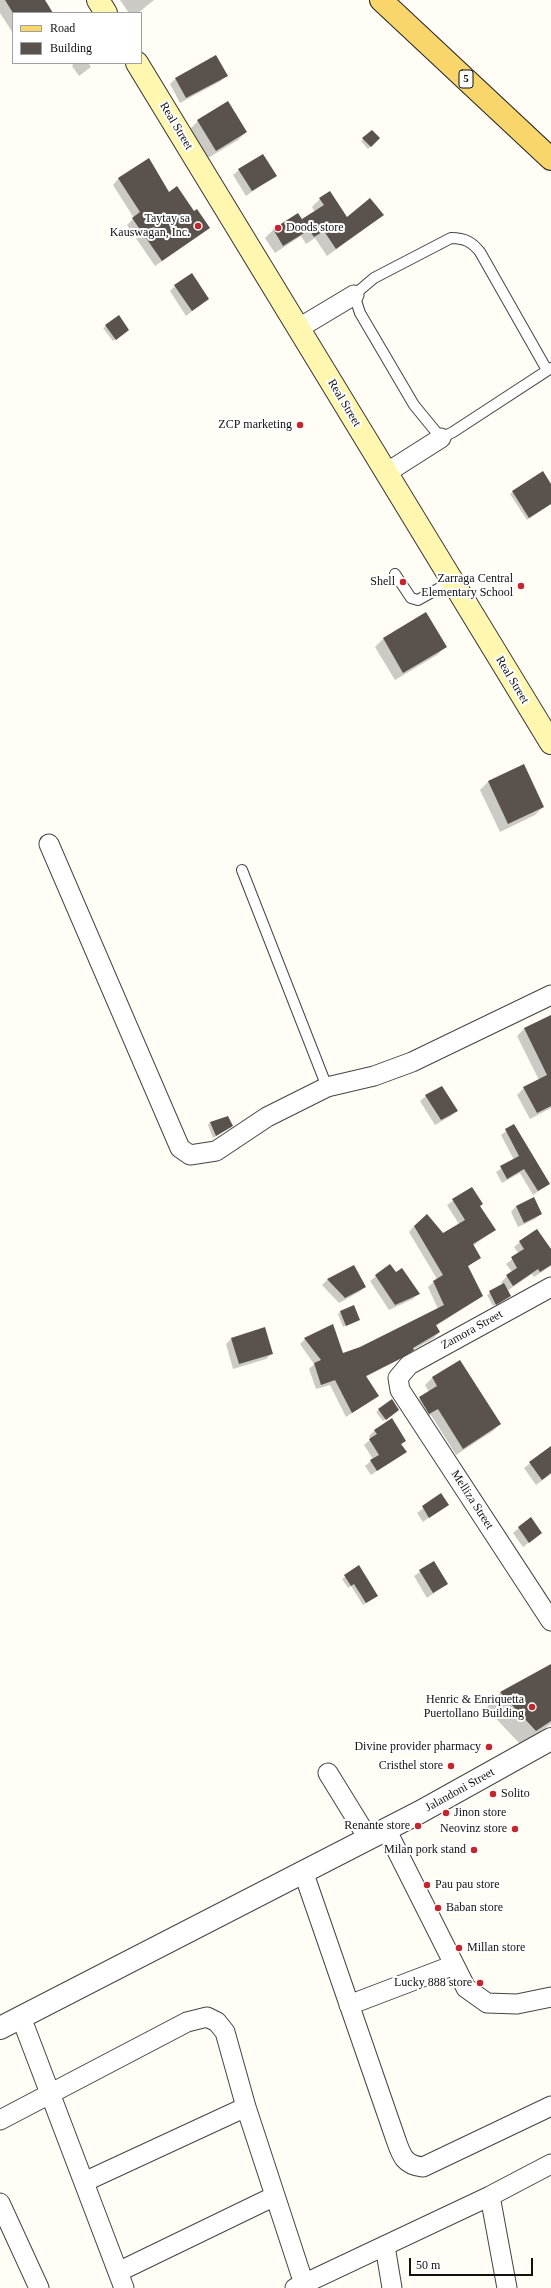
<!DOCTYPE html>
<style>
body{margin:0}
#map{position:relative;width:551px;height:2288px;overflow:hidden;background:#fffdf5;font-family:"Times New Roman",serif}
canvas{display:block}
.legend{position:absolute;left:12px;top:12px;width:130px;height:52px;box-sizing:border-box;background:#fff;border:1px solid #a0a0a0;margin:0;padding:5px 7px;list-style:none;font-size:12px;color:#111}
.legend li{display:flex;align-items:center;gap:8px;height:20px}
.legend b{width:20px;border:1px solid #a0a0a0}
.scale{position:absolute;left:409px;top:2258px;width:124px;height:18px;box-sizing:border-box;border:2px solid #111;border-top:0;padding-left:5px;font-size:12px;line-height:14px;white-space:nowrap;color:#111;-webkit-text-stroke:3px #fff;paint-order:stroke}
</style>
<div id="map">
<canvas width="551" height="2288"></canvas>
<ul class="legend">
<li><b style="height:5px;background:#f9d66b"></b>Road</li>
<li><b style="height:11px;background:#5a524d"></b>Building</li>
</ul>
<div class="scale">50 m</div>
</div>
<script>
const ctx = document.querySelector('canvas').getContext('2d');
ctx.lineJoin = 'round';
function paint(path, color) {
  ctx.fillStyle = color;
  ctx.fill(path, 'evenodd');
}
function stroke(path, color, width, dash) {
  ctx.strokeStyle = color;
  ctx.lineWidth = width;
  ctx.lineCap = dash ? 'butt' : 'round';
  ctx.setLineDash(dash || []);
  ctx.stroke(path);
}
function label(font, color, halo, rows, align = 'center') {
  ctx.font = font + ' "Times New Roman",serif';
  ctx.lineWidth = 4;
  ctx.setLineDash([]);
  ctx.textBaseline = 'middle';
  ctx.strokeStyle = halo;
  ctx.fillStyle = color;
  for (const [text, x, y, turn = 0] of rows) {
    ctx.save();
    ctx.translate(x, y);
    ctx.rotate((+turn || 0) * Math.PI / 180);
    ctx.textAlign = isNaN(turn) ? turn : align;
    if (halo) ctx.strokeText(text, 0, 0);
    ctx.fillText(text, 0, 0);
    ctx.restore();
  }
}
paint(new Path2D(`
 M0,0H43L45,13H13V33L0,13Z
 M120,0H154L138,13H129Z
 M74,63H88L91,67L79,76L72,66Z
 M226,75L221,81L180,103L170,84L176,78Z
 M198,121L246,132L238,140L208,158L190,129Z
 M372,131L379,138L368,149L361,141Z
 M239,170L275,175L246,196L233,175Z
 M119,178L169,193L194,212L209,228L155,266L127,225L134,218L113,185Z
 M320,199L346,219L383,215L327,256L315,238L306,244L301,236L275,253L265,238L273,230L297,214L302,221L315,212L312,207Z
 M175,286L208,299L186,316L170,291Z
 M106,326L125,332L113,341L103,328Z
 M551,486V504L527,520L510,494L513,492Z
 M426,614L445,647L437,655L395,680L375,647L383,639Z
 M524,765L543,807L535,815L500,832L480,790L488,782Z
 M551,1016V1108L530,1119L517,1095L524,1088L539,1080L517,1036L524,1029Z
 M426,1096L456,1111L451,1116L435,1125L420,1101Z
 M210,1122L232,1126L213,1138L208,1125Z
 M514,1125L549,1184L533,1195L520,1173L502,1183L496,1172L514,1160L501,1135Z
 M471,1188L479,1206L494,1230L473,1246L480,1257L467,1267L482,1296L436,1326L439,1332L434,1338L366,1377L378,1396L346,1417L330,1385L316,1389L309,1369L314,1364L300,1344L305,1339L342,1355L360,1348L438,1309L428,1287L437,1279L409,1232L414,1226L443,1235L459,1224L447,1205Z
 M516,1206L541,1214L535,1219L518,1227L511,1212Z
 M520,1242L551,1251V1266L534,1277L532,1274L507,1291L510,1296L493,1306L487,1295L503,1285L501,1282L512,1272L506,1264L519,1254L514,1247Z
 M390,1265L395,1274L418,1294L413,1299L389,1310L370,1281Z
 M353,1266L365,1287L359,1292L339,1303L322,1285L327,1280Z
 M340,1312L359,1319L343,1327L338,1314Z
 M231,1339L272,1353L266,1359L233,1369L226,1344Z
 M460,1361L500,1424L493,1431L456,1455L431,1415L422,1420L413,1404L429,1392L425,1385L432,1378Z
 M379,1410L396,1412L383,1421L376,1412Z
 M375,1430L405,1441L401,1445L405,1452L371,1475L365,1466L373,1459L364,1445L371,1439L369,1436Z
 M551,1447V1474L536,1485L524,1468Z
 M441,1495L447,1504L423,1522L417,1513Z
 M530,1518L541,1533L523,1547L513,1533Z
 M434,1562L447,1584L427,1598L414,1576Z
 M359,1567L374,1598L363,1605L351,1586L348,1588L342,1579Z
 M548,1667L551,1671V1724L521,1745L486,1708L500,1693Z`), '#0003');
paint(new Path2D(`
 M5,0H45L53,13H13Z
 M216,55L228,76L186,98L175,78Z
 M228,101L247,132L216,151L197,120Z
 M372,130L380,138L371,147L362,138Z
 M263,154L277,176L252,191L238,169Z
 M149,158L169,192L177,186L194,211L197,209L210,228L162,261L132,218L140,212L118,178Z
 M330,191L347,217L370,198L384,215L336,249L324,231L314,237L302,219L324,205L319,198Z
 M298,213L309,230L283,246L273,229Z
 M192,273L209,299L192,311L174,285Z
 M119,315L129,330L116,340L105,325Z
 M543,471L551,484V504L529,518L512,491Z
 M426,612L447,647L403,673L383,638Z
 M524,764L544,807L508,824L488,781Z
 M551,1015V1106L537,1113L523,1087L547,1075L524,1028Z
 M442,1086L458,1111L441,1120L425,1095Z
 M228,1116L233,1126L216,1136L210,1122Z
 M514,1124L550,1184L538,1191L524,1169L507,1179L500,1166L519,1156L505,1129Z
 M472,1187L483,1204L480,1206L496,1230L473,1244L481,1258L468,1266L483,1296L436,1325L440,1332L413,1348L414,1350L400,1359L366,1376L379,1396L352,1413L335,1380L321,1385L314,1363L321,1360L304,1338L333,1324L343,1353L360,1347L444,1305L433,1281L443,1275L414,1226L427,1214L443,1233L465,1220L452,1199Z
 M534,1197L542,1214L524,1223L516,1206Z
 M537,1229L551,1249V1265L540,1272L538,1269L513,1286L506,1275L517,1268L511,1257L524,1249L519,1241Z
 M390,1264L396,1272L402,1268L420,1294L395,1305L375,1275Z
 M354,1265L366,1287L345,1298L327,1279Z
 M504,1283L511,1296L496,1305L489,1291Z
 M354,1305L360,1320L346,1326L340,1311Z
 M265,1327L273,1354L239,1364L231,1338Z
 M460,1360L501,1424L463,1449L438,1409L429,1414L419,1397L437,1386L432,1377Z
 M392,1399L399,1410L386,1420L378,1409Z
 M392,1418L406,1441L401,1444L407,1452L377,1471L370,1460L379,1455L369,1439L377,1434L374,1430Z
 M551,1446V1473L542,1480L529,1462Z
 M441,1493L449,1505L429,1518L422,1506Z
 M531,1517L542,1533L529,1543L518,1527Z
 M434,1561L448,1584L433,1593L419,1570Z
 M359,1565L378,1596L366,1603L354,1584L351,1586L344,1575Z
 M551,1664V1721L536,1731L500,1692Z`), '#5a524d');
const service = new Path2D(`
 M547,370L480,252C472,242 465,238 451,238L374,278L354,295L360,313L414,405L441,438L453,432L551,368
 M395,574L411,598L418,600L452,581
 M242,870L327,1087`);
const minor = new Path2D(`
 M299,328L354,295
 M386,473L441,438
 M49,844L180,1148L190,1155L216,1151L267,1117L327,1087L374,1076L412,1062L551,995
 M551,1287L409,1365L398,1378L400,1390L551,1621
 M328,1773L368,1838
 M386,1829L466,1988L487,2003L517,2004L551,1997
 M303,1871L395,2137C401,2154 403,2165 423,2167L551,2106
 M349,2005L454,1965
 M21,2017L124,2288
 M0,2120L187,2022L207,2017L217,2022L225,2032L246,2107L304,2284
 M84,2182L246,2107
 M490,2196L507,2288
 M0,2203L39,2288
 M385,2246L392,2288
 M118,2272L275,2196
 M295,2288L490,2196L551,2164`);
const tertiary = new Path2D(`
 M0,2028L420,1812L551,1739`);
const secondary = new Path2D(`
 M98,0L106,13
 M137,63L551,743`);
const primary = new Path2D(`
 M381,0L551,159`);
stroke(service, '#444', 12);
stroke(minor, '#444', 21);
stroke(tertiary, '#444', 24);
stroke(secondary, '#333', 24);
stroke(primary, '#222', 24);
stroke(service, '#fff', 10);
stroke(minor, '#fff', 19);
stroke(tertiary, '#fff', 22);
stroke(secondary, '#fff6b0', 22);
stroke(primary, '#f9d66b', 22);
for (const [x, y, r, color] of [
 [198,226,4,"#c4262e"],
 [278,228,4,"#c4262e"],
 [300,425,4,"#c4262e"],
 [403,582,4,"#c4262e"],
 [521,586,4,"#c4262e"],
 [532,1707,4,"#c4262e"],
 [489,1747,4,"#c4262e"],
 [451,1766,4,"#c4262e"],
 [493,1794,4,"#c4262e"],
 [446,1813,4,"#c4262e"],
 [418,1826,4,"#c4262e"],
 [515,1829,4,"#c4262e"],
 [474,1850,4,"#c4262e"],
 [427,1885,4,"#c4262e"],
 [438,1908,4,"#c4262e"],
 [459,1948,4,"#c4262e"],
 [480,1983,4,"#c4262e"]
]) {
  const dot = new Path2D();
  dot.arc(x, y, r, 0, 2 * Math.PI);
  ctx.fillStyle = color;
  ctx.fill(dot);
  stroke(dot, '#fff', 1.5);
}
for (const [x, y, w] of [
 [466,79,14]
]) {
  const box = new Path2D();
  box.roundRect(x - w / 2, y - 9, w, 18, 3);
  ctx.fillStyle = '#fff';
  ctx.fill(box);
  stroke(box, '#111', 1);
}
label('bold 11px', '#111', null, [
 ["5",466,79]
]);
label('12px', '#111', '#fff', [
 ["Real Street",176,126,59],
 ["Real Street",344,403,59],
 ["Real Street",512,680,59],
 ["Zamora Street",472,1330,-29],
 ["Melliza Street",472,1500,57],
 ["Jalandoni Street",460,1790,-29]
]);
label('12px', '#111', '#fff', [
 ["Taytay sa",190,219],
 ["Kauswagan, Inc.",190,233],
 ["Doods store",286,228,"left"],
 ["ZCP marketing",292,425],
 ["Zarraga Central",513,579],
 ["Elementary School",513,593],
 ["Shell",395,582],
 ["Henric & Enriquetta",524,1700],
 ["Puertollano Building",524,1714],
 ["Divine provider pharmacy",481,1747],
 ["Cristhel store",443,1766],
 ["Solito",501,1794,"left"],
 ["Jinon store",454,1813,"left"],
 ["Renante store",410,1826],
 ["Neovinz store",507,1829],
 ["Milan pork stand",466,1850],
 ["Pau pau store",435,1885,"left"],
 ["Baban store",446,1908,"left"],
 ["Millan store",467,1948,"left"],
 ["Lucky 888 store",472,1983]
], 'right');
</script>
